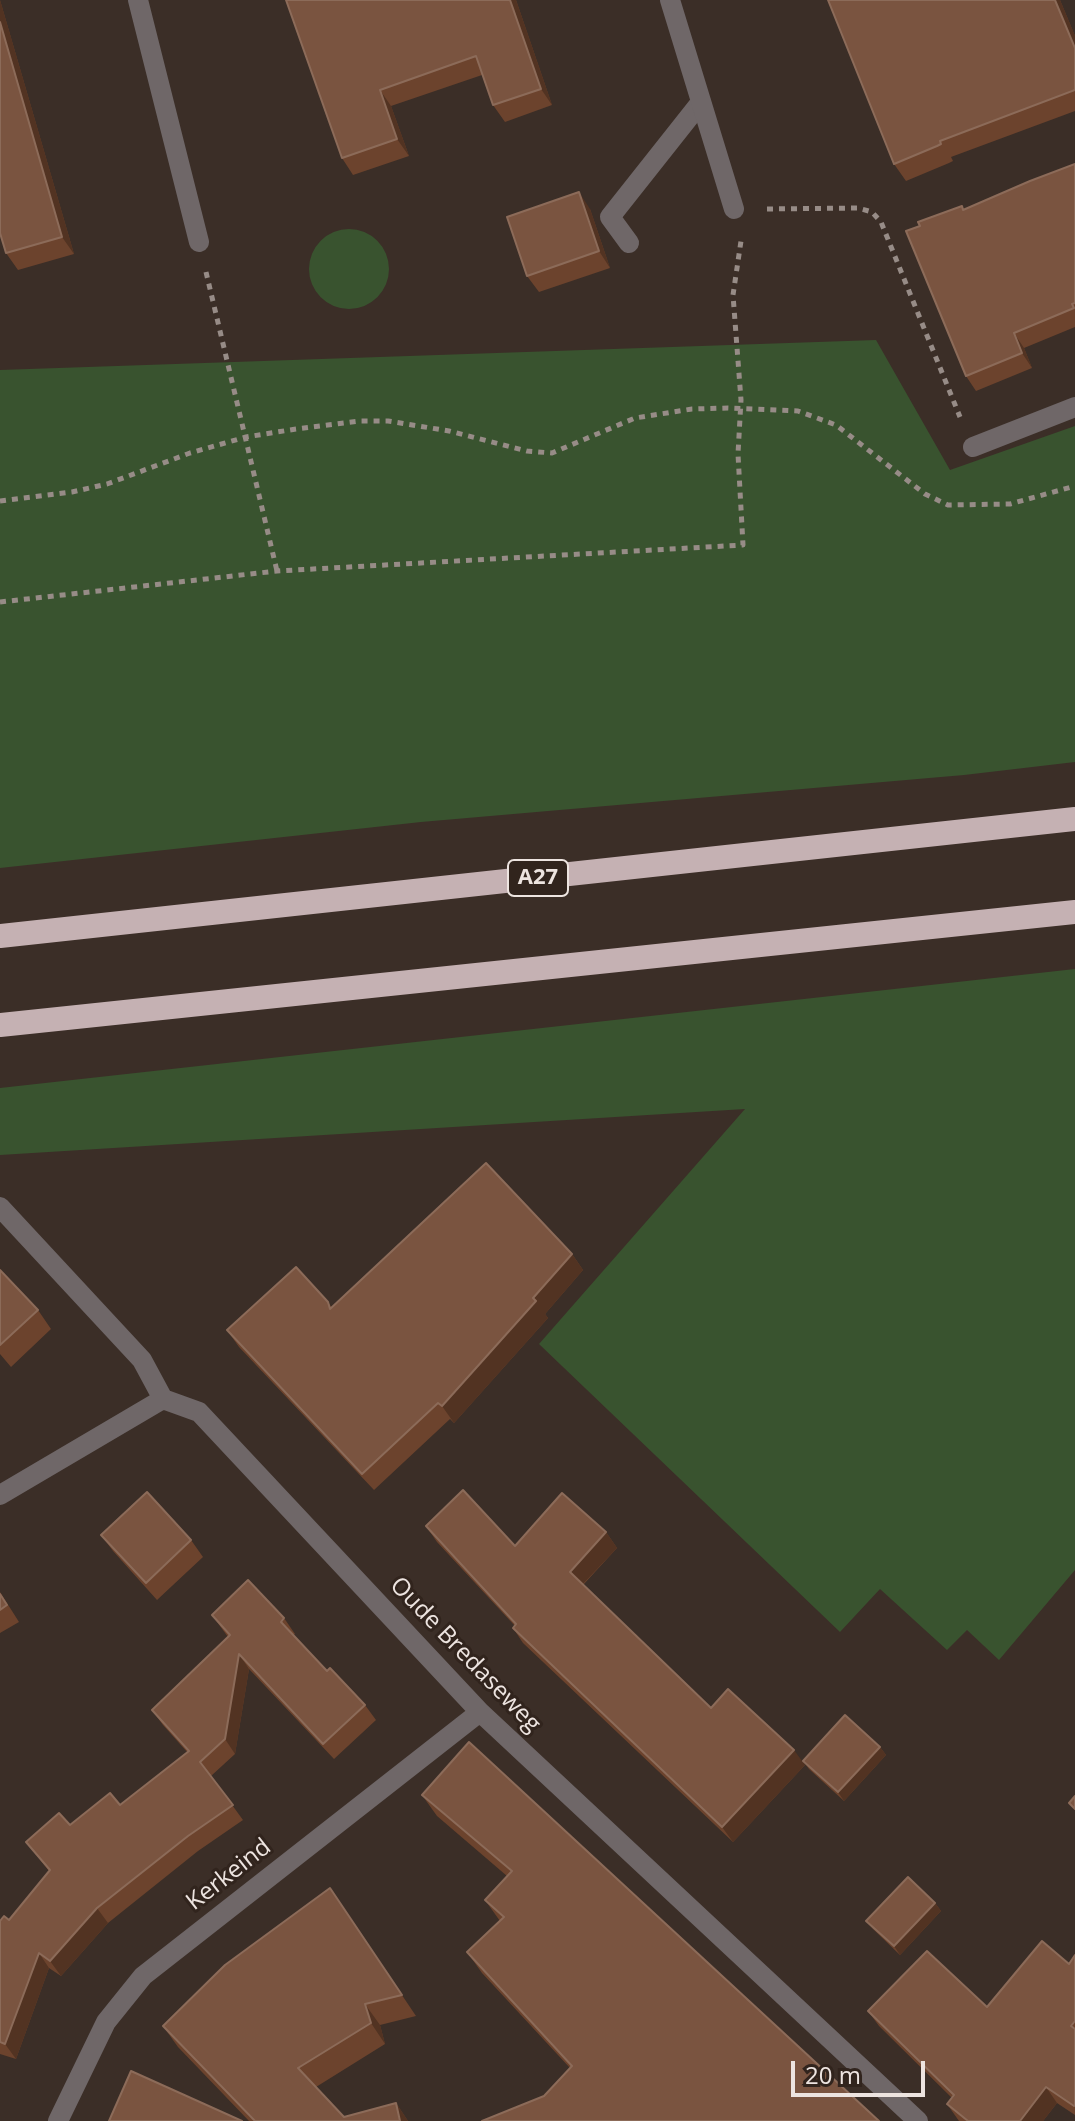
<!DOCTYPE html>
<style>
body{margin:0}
#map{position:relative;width:1075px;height:2121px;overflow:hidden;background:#3b2e27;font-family:"Open Sans",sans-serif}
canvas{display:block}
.scale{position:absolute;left:791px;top:2061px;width:134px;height:36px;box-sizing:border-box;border:4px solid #ede4e0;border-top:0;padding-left:10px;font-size:24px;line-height:28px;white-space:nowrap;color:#ede4e0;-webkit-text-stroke:6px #31241d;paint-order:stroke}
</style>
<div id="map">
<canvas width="1075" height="2121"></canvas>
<div class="scale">20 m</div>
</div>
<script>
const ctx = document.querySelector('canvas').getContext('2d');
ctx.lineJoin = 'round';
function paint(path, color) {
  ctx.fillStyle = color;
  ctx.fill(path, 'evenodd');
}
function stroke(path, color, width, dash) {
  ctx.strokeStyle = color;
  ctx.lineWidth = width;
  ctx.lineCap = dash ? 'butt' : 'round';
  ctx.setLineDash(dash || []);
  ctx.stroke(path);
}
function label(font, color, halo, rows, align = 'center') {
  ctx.font = font + ' "Open Sans",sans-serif';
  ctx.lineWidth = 6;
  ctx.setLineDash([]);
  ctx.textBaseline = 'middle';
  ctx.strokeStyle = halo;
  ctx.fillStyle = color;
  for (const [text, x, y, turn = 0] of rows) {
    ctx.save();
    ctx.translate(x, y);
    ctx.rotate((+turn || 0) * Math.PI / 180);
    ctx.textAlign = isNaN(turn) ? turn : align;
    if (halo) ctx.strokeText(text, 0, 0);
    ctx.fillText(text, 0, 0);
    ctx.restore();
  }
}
paint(new Path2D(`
 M309 269a40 40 0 1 1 80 0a40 40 0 1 1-80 0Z
 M876,340L950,470L1075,426V762L964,775L421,822L0,868V370Z
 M1075,969V1570L999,1660L967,1630L947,1650L880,1589L840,1632L539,1344L745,1109L0,1155V1088Z`), '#39532f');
stroke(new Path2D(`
 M767,209L858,208L872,212L881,222L960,417
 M206,272L277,571
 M0,501L72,492L107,484L190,453L246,437L296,429L360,421H388L449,431L527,451L552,453L635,418L692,409L728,408L798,411L836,425L925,494L948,505L1010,504L1075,486
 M0,602L277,571L743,545L738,454L741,400L733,295L741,241`), '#978c87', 5, [6, 6]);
stroke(new Path2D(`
 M629,243L610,217L701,102`), '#6f6768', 20);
stroke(new Path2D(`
 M138,0L199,242
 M670,0L734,209
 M973,447L1075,407
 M0,1207L142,1360L163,1399L199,1412L480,1712L918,2121
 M0,1495L163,1399
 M58,2121L106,2022L143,1976L480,1712`), '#6f6768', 20);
stroke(new Path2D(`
 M0,936L1075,819
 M0,1025L1075,912`), '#c5b1b3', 24);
paint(new Path2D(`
 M0,0L74,254L18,270L6,253Z
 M286,0H516L552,105L505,122L493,105L482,75L391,106L409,156L353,175L342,158Z
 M1060,0L1075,36V111L951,157L953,161L949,163L906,181L894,164Z
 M1075,164V327L1024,348L1032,368L976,391L966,376L920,226L962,206L964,209Z
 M590,209L610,268L539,292L527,276Z
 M572,1254L583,1270L545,1314L548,1318L454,1423L450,1419L374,1490L239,1347L227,1330L328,1302L332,1308Z
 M0,1270L38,1310L51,1329L11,1367L0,1354Z
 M426,1526L515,1546L606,1532L617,1548L583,1585L711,1708L805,1765L733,1842L523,1643L513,1628L515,1626L437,1542Z
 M101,1535L191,1540L203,1557L157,1600L113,1551Z
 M0,1592L19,1622L0,1633Z
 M212,1615L284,1618L295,1634L293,1635L327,1671L365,1705L376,1720L334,1759L249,1669L235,1754L211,1776L243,1820L198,1851L108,1923L61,1976L49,1968L16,2059L0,2054V1921L9,1920L49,1871L26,1842L120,1805L188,1753L163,1725L152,1710L228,1637Z
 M880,1747L886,1755L844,1801L809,1769L803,1761Z
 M422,1795L879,2121L544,2096L570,2068L482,1973L467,1952L500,1921L485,1900L507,1876L437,1816Z
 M330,1888L416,2016L380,2025L385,2044L316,2087L344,2117L396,2103L408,2121H249L178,2047L163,2026Z
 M935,1903L941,1911L900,1955L873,1929L866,1921Z
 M1075,1955V2115L1057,2103L1043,2121H959L947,2104L952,2098L879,2026L868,2011L987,2007L1069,1964Z`), '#6c432d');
paint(new Path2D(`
 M0,0L74,254L62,237L0,22Z
 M510,0H516L552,105L541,89Z
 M1055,0H1060L1075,36V48Z
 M380,90L391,106L409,156L397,139Z
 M579,192L590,209L610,268L599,251Z
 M1014,333L1024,348L1032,368L1022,353Z
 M572,1254L583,1270L545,1314L548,1318L454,1423L442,1406Z
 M606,1532L617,1548L580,1587L570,1572Z
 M239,1654L249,1669L235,1754L225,1739Z
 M880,1747L886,1755L844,1801L838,1792Z
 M794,1750L805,1765L733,1842L722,1827Z
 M935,1903L941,1911L900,1955L894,1946Z
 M97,1908L108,1923L61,1976L50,1961Z
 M39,1953L49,1968L16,2059L5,2044Z
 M365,2004L380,2025L385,2044L371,2023Z
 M1046,2087L1057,2103L1043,2121H1020Z
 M396,2103L408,2121H400Z`), '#523322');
const building = new Path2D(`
 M286,0H510L541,89L493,105L476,56L380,90L397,139L342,158Z
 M828,0H1055L1075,48V90L940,141L941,144L937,146L894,164Z
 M0,22L62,237L6,253L0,233Z
 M1075,164V303L1072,304L1074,308L1014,333L1022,353L966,376L906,231L920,226L918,222L962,206L963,210L1030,181Z
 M579,192L599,251L527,276L507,217Z
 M486,1163L572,1254L533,1298L536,1301L442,1406L438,1403L362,1474L227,1330L296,1267L328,1302L330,1309Z
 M0,1270L38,1310L0,1345Z
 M463,1490L515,1546L562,1493L606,1532L570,1572L711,1708L728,1689L794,1750L722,1827L513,1628L516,1624L426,1526Z
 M147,1492L191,1540L146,1583L101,1535Z
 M248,1580L284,1618L281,1622L327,1671L330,1668L365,1705L323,1744L239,1654L225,1739L200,1762L233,1805L188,1836L97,1908L50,1961L39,1953L5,2044L0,2042V1921L4,1916L9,1920L50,1870L26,1842L59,1813L70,1825L110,1793L120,1805L189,1751L152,1710L230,1635L212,1615Z
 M0,1594L7,1605L0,1610Z
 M845,1715L880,1747L838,1792L803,1761Z
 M469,1742L879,2121H482L544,2096L572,2066L467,1952L504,1917L485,1900L512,1871L422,1795Z
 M1075,1796V1809L1069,1803Z
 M908,1877L935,1903L894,1946L866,1921Z
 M330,1888L402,1995L365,2004L371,2023L298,2068L344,2117L396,2103L400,2121H255L163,2026L225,1965Z
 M1042,1941L1069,1964L1075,1955V2021L1071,2026L1075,2029V2105L1074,2106L1046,2087L1020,2121H968L947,2104L954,2095L868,2011L927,1951L987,2007Z
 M131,2071L242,2121H109Z`);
paint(building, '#7a5440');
stroke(building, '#8c6b59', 2);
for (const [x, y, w] of [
 [538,878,60]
]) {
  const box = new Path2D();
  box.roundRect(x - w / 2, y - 18, w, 36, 6);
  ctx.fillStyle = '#31241d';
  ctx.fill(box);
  stroke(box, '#ede4e0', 2);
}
label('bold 22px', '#ede4e0', null, [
 ["A27",538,878]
]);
label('24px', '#ede4e0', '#31241d', [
 ["Oude Bredaseweg",465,1655,46],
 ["Kerkeind",229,1875,-38]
]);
</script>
